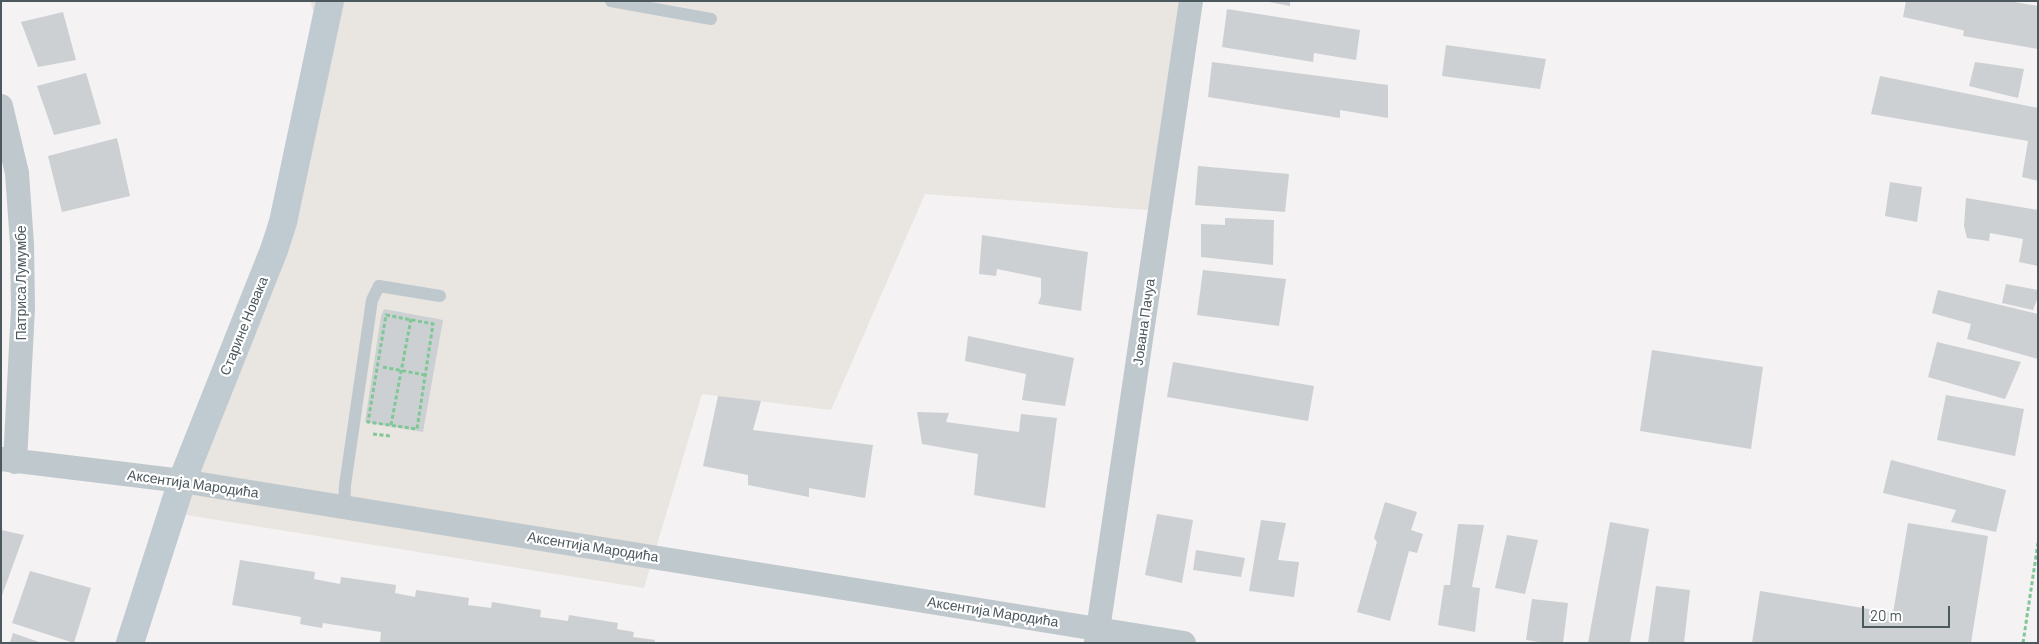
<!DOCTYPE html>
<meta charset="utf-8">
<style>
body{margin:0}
#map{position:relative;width:2039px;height:644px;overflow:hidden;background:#f4f2f2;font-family:Barlow,sans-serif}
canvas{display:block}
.frame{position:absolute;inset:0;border:2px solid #4b585d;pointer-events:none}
.scale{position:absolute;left:1862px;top:606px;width:88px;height:22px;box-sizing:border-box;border:2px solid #4b585d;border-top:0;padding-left:6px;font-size:15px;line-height:18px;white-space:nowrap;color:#4b585d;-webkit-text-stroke:4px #fff;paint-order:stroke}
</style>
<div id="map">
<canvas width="2039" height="644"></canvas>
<div class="frame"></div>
<div class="scale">20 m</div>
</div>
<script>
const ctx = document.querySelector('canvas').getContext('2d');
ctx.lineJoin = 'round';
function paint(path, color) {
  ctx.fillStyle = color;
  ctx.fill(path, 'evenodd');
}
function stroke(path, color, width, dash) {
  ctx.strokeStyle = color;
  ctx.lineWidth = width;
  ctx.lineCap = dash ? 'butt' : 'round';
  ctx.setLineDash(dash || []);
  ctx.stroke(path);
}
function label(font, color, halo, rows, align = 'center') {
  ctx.font = font + ' Barlow,sans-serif';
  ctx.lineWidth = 4.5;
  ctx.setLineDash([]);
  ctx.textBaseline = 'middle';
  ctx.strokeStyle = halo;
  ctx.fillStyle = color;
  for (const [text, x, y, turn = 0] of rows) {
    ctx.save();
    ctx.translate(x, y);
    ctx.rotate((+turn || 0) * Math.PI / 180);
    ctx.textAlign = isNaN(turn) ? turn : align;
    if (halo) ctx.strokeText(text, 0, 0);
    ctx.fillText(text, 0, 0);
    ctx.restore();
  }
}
paint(new Path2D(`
 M310,1H1191L1160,211L925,194L831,410L702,394L644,588L186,515L327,53Z`), '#e9e5e0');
paint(new Path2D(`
 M1264,1H1290V6Z
 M1906,1H2009L2038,6V49L1963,36L1964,31L1962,30L1903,17Z
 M1227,9L1360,30L1356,60L1314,53L1313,62L1222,47Z
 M63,12L76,60L38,67L21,22Z
 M1446,45L1546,59L1540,89L1442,76Z
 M1212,62L1388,85V118L1340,110V118L1208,97Z
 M1975,62L2024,69L2018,98L1969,86Z
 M86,73L101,124L54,135L37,86Z
 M1880,76L2038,108V181L2022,177L2028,141L1871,114Z
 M117,138L130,196L62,212L48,156Z
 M1198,166L1289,174L1285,212L1195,205Z
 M1890,182L1922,187L1917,222L1885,216Z
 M1966,198L2038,210V266L2019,262L2023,239L1990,233L1989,241L1967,238L1964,226Z
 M1225,218L1274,220L1273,265L1201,257V224L1225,225Z
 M982,235L1088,252L1081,311L1038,304L1041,296V278L997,269L996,276L979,274Z
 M1203,270L1286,279L1279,326L1197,315Z
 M2006,284L2038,290V297L2033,310L2002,303Z
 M1938,290L2038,314V359L1967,339L1971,324L1932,313Z
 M384,309L443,320L423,432L365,422L381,316Z
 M968,336L1074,358L1065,406L1022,400L1026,374L965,361Z
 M1937,342L2021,362L2005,399L1928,377Z
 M1652,350L1763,367L1751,449L1640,431Z
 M1173,362L1314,386L1308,421L1167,397Z
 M1946,395L2024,409L2015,456L1937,440Z
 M718,396L761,401L753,430L873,445L865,498L809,488V497L768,489L748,485V475L703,466Z
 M917,412L949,413L946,422L1019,432L1021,414L1057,418L1045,508L974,495L978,454L922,444Z
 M1891,460L2006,490L1996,532L1951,522L1956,510L1883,493Z
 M1385,502L1417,512L1411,530L1423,534L1417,553L1409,551L1390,621L1357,612L1377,542L1374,538Z
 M1157,514L1193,520L1182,583L1145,575Z
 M1261,520L1286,523L1278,560L1299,562L1294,597L1249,591Z
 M1610,522L1649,529L1630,643H1588Z
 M1908,523L1988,536L1971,643H1752L1760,591L1893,613Z
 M1458,524L1484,525L1472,587L1480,588L1475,632L1438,625L1444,585H1450Z
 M1,530L24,535L1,598Z
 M1507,535L1538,540L1525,594L1495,588Z
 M1196,550L1245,558L1241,577L1193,570Z
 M240,560L315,572L314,579L340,584L341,577L396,585L395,593L415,597L416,590L469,598L468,605L491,608L492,602L541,610L540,617L568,621L569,615L618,623L617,629L634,632L633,637L655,640L654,643H380L381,632L323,623L322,628L300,624L301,617L232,605Z
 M30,571L91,588L74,643L12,623Z
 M1656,586L1690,590L1684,643H1648Z
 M1532,599L1568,603L1563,643H1545L1526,640Z
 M13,633L39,642V643H10Z`), '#ccd0d3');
stroke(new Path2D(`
 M386,315L433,324L417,429L368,422Z
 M383,367L425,375
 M391,425L411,319
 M373,434L390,436
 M2023,643L2038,543`), '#80c797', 3, [4, 2.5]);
stroke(new Path2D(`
 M611,1L711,19
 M344,507L345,485L372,300L379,286L440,296`), '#bfc8cd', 12);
stroke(new Path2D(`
 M1,106L17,173L22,244L23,308L15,462
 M1,459L182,481L1184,643
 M1096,643L1191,1`), '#bfc8cd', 24);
stroke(new Path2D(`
 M130,643L182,481L274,250L283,222L330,1`), '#bfcbd1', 28);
label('14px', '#4b585d', '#fff', [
 ["Патриса Лумумбе",21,283,-90],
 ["Јована Пачуа",1144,322,-82],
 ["Старине Новака",244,326,-68],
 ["Аксентија Мародића",193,484,8],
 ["Аксентија Мародића",593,547,9],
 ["Аксентија Мародића",993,612,9]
]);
</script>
